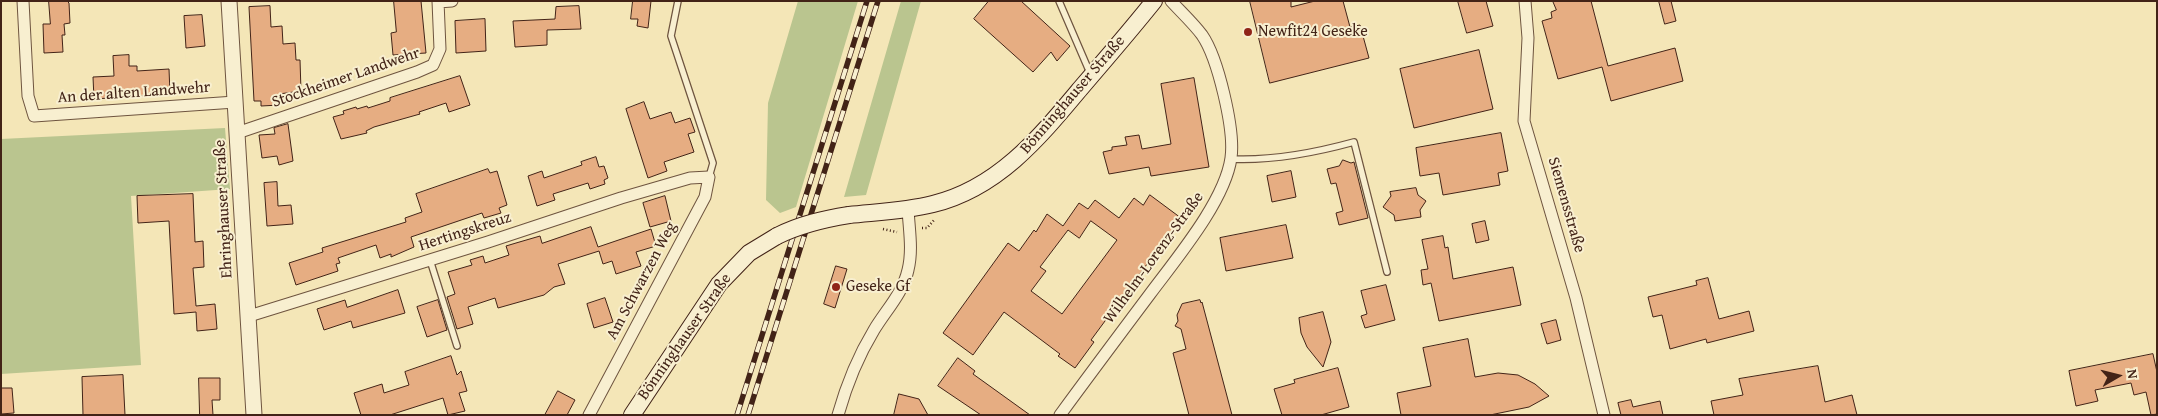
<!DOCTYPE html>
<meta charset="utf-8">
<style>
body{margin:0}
#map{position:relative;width:2158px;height:416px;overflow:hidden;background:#f4e6b7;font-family:"Gentium Book Plus",serif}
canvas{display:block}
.frame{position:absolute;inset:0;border:2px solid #422317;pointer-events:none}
.north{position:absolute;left:2093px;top:351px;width:50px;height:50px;-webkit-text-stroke:4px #f8efd0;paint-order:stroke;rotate:82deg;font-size:14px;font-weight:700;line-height:20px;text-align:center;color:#422317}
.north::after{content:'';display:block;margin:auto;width:18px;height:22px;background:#422317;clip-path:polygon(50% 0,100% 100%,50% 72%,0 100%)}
</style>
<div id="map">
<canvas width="2158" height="416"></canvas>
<div class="frame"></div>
<div class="north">N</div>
</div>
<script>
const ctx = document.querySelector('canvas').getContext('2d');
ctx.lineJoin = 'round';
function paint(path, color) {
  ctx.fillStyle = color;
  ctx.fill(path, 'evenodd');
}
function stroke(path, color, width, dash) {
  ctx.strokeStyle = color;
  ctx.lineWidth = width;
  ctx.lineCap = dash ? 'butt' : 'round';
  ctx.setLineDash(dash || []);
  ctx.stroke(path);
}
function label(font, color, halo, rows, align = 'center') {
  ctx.font = font + ' "Gentium Book Plus",serif';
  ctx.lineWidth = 4;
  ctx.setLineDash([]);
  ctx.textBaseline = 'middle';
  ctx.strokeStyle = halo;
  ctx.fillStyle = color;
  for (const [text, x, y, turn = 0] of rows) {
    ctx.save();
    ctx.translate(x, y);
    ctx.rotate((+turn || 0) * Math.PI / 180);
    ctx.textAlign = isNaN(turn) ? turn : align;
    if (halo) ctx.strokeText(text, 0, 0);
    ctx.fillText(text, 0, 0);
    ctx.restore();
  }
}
paint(new Path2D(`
 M798,1H858L796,207L780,213L766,200L768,103Z
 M901,1H921L866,195L844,197Z
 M225,128L230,189L131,196L141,365L1,374V139Z`), '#bac58f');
const building = new Path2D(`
 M49,1H67L69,3L70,23L64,24L65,35H62L63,52L44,53L43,24H50Z
 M394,1H421L426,53L393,55L391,33L396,32Z
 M633,1H651L648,28L637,26L638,19H631Z
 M989,1H1021L1070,46L1057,61L1051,52L1033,72L974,19Z
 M1250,1H1291V7L1315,1H1343L1350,27L1360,25L1369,58L1270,83Z
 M1458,1H1486L1493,26L1467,33Z
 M1553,1H1591L1608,66L1675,48L1683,81L1611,101L1602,67L1558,79L1542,21L1552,18L1551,12L1556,10Z
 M1659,1H1671L1676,21L1665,24Z
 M270,6L271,27L282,26L283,44L295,43L296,60H300L301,91L279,94L280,105L261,106V101H254L249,7Z
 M579,6L581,29L547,30V45L515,47L513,21L555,19L556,7Z
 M202,15L205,46L186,48L184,16Z
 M485,19L486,51L456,53L455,21Z
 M1479,50L1493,109L1414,128L1400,69Z
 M129,55V66H137V71L169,69L170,94L94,99L93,77L114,76L113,56Z
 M460,76L470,105L449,112L446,103L419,112L420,114L374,127L366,131L367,133L341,139L333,117L344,114L343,111L356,107L357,109L367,106L368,108L390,101V98Z
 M1194,78L1209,167L1151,176L1149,167L1109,174L1103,152L1112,150V147L1127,145L1125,137L1139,135L1142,149L1171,144L1161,84Z
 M644,102L650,119L671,112L675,123L690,118L695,132L688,134L694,152L664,162L667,171L648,178L626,109Z
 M288,124L293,161L279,165L277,156L262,158L259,135L275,134L274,128Z
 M1501,133L1508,171L1498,173L1500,185L1443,195L1439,173L1420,176L1416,148Z
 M596,157L599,167L604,166L608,178L604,180L605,184L590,189L588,183L553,194L555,200L537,206L528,176L542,171L544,178L582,165L581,162Z
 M1343,160L1351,163L1354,162L1368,218L1339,225L1336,213L1343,211L1336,183L1331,184L1327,169L1339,166Z
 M488,169L490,173L497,171L507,205L499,208L501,213L484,218L482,213L411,237L414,247L391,257V254L380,258L376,245L338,258L340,263L336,264L338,271L296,285L289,263L323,252L322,248L406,222L405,218L422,212L416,194Z
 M1291,171L1296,197L1272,202L1267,176Z
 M277,182L278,206L291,205L293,224L267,226L264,183Z
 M1416,188L1418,195L1426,201L1420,210L1421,217L1395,221L1394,215L1383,207L1391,196L1390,192Z
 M193,194L195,242L203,241L204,267L193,268L196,306L215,304L217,329L197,331L196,312L174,314L169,221L138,223L137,196Z
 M1150,195L1181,218L1091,340L1094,342L1075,368L1058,356L1060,354L1004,312L973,355L943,333L1008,243L1019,251L1034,230L1036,232L1047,214L1063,226L1079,203L1088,209L1095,200L1119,218L1134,198L1143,205ZM1091,221L1117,240L1062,314L1031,291L1046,271L1040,267L1068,230L1079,238Z
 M665,196L671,221L650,227L643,203Z
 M1485,221L1489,240L1476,243L1472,224Z
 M1286,225L1293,258L1226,271L1220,238Z
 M591,227L598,247L651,229L656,246L636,252L641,266L616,274L612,261L603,264L599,251L558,264L565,284L554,287L544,295L498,308L495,298L468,307L473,324L457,329L447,297L455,294L448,272L472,265L470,260L483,256L485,263L509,255L506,246L516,243L540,236L542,243Z
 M1443,236L1445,248L1448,247L1453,279L1513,267L1521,305L1439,321L1431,283L1423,285L1421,270L1428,269L1422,240Z
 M836,266L847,269L835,308L824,304Z
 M1708,278L1719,319L1749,311L1754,331L1707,343L1706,339L1670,349L1662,315L1653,317L1648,297L1697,285L1696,281Z
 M1386,285L1395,320L1365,328L1361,316L1367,314L1361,291Z
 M398,290L405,313L353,328L351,321L324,330L317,309L345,300L347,307Z
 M605,298L613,322L594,328L587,304Z
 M438,300L447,330L427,337L417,307Z
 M1200,300L1201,303L1202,302L1232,415H1189L1173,353L1186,349L1181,329L1175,326L1178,321L1177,315L1182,304Z
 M1323,312L1331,342L1323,367L1307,347L1301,333L1299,318Z
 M1556,320L1561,340L1547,344L1541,324Z
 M1468,339L1475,377L1498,373L1518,375L1535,384L1549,396L1529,407L1490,415H1401L1397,393L1431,386L1423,348Z
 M2153,354L2157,372V414L2151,415L2146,392L2134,395L2131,383L2095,390L2098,401L2076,406L2069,371Z
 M451,356L457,375L461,371L467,391L459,393L465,411L448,415L443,398L390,415H361L354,393L382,384L384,393L409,385L405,372Z
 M958,358L975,371L973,374L1030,415H981L938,386Z
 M1818,366L1825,402L1852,395L1857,415H1714L1711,401L1743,395L1739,379Z
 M1338,368L1349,407L1321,415H1282L1274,389L1295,383L1294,380Z
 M123,375L125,415H83L82,377Z
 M199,378H220V400H212L213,415H200Z
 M1,388H12L14,413L1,414Z
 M558,391L575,400L567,415H545Z
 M899,394L919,399L928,415H894Z
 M1631,400L1633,407L1660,401L1663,415H1621L1618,403Z`);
paint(building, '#e6ad82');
stroke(building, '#422317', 1);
const service = new Path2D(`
 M678,1L671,36L713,163L709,177
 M1059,1L1090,73
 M1231,159C1273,161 1314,153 1354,142L1387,272
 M430,260L457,346`);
const minor = new Path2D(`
 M23,1L28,96L34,116L235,102
 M1525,1L1528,38L1524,121L1576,298L1604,415
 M438,2L452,1
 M237,133L417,72L433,65L440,49L438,1
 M249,316L488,242L621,198L690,178L709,177L705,197L589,415
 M838,415C847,383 857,358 874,330C886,310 903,293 908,270C913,250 909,229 908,209
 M1060,415C1090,374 1120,334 1150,294C1176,259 1225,201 1231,158C1235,130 1218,58 1202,35C1193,23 1181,12 1171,1`);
const tertiary = new Path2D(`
 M229,1L254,415`);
const secondary = new Path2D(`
 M849,215C877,212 906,211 933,204C998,188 1039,138 1080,89C1105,60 1130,31 1154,1
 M632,415L719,284L749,253L777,236`);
stroke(service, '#6e543f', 8);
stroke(minor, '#6e543f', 13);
stroke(tertiary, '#6e543f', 17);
stroke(secondary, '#422317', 18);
stroke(new Path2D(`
 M922,228H927L935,219
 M883,229L897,232`), '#422317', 2.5, [1, 2.5]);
stroke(service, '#f8efd0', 5.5);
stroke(minor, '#f8efd0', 11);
stroke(tertiary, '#f8efd0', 15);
stroke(secondary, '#f8efd0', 16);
const rail = new Path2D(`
 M737,415L867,1
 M748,415L878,1`);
stroke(rail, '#422317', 5.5);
stroke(rail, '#f8efd0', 4, [11]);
const secondaryBridge = new Path2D(`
 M777,236C801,224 824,219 849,215`);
stroke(secondaryBridge, '#422317', 18, []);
stroke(secondaryBridge, '#f8efd0', 16);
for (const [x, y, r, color] of [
 [1248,32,5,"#8f2418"],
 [836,287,5,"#8f2418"]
]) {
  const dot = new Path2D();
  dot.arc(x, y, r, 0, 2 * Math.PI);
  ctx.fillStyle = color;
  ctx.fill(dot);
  stroke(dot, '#f8efd0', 2);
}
label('16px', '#422317', '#f8efd0', [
 ["Newfit24 Geseke",1258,32],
 ["Geseke Gf",846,287]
], 'left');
label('16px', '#422317', '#f8efd0', [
 ["Stockheimer Landwehr",346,78,-19],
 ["An der alten Landwehr",134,93,-4],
 ["Bönninghauser Straße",1073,95,-49],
 ["Siemensstraße",1566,205,74],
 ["Ehringhauser Straße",224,209,-93],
 ["Hertingskreuz",465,232,-18],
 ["Wilhelm-Lorenz-Straße",1154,258,-54],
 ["Am Schwarzen Weg",642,281,-62],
 ["Bönninghauser Straße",685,337,-55]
]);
</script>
